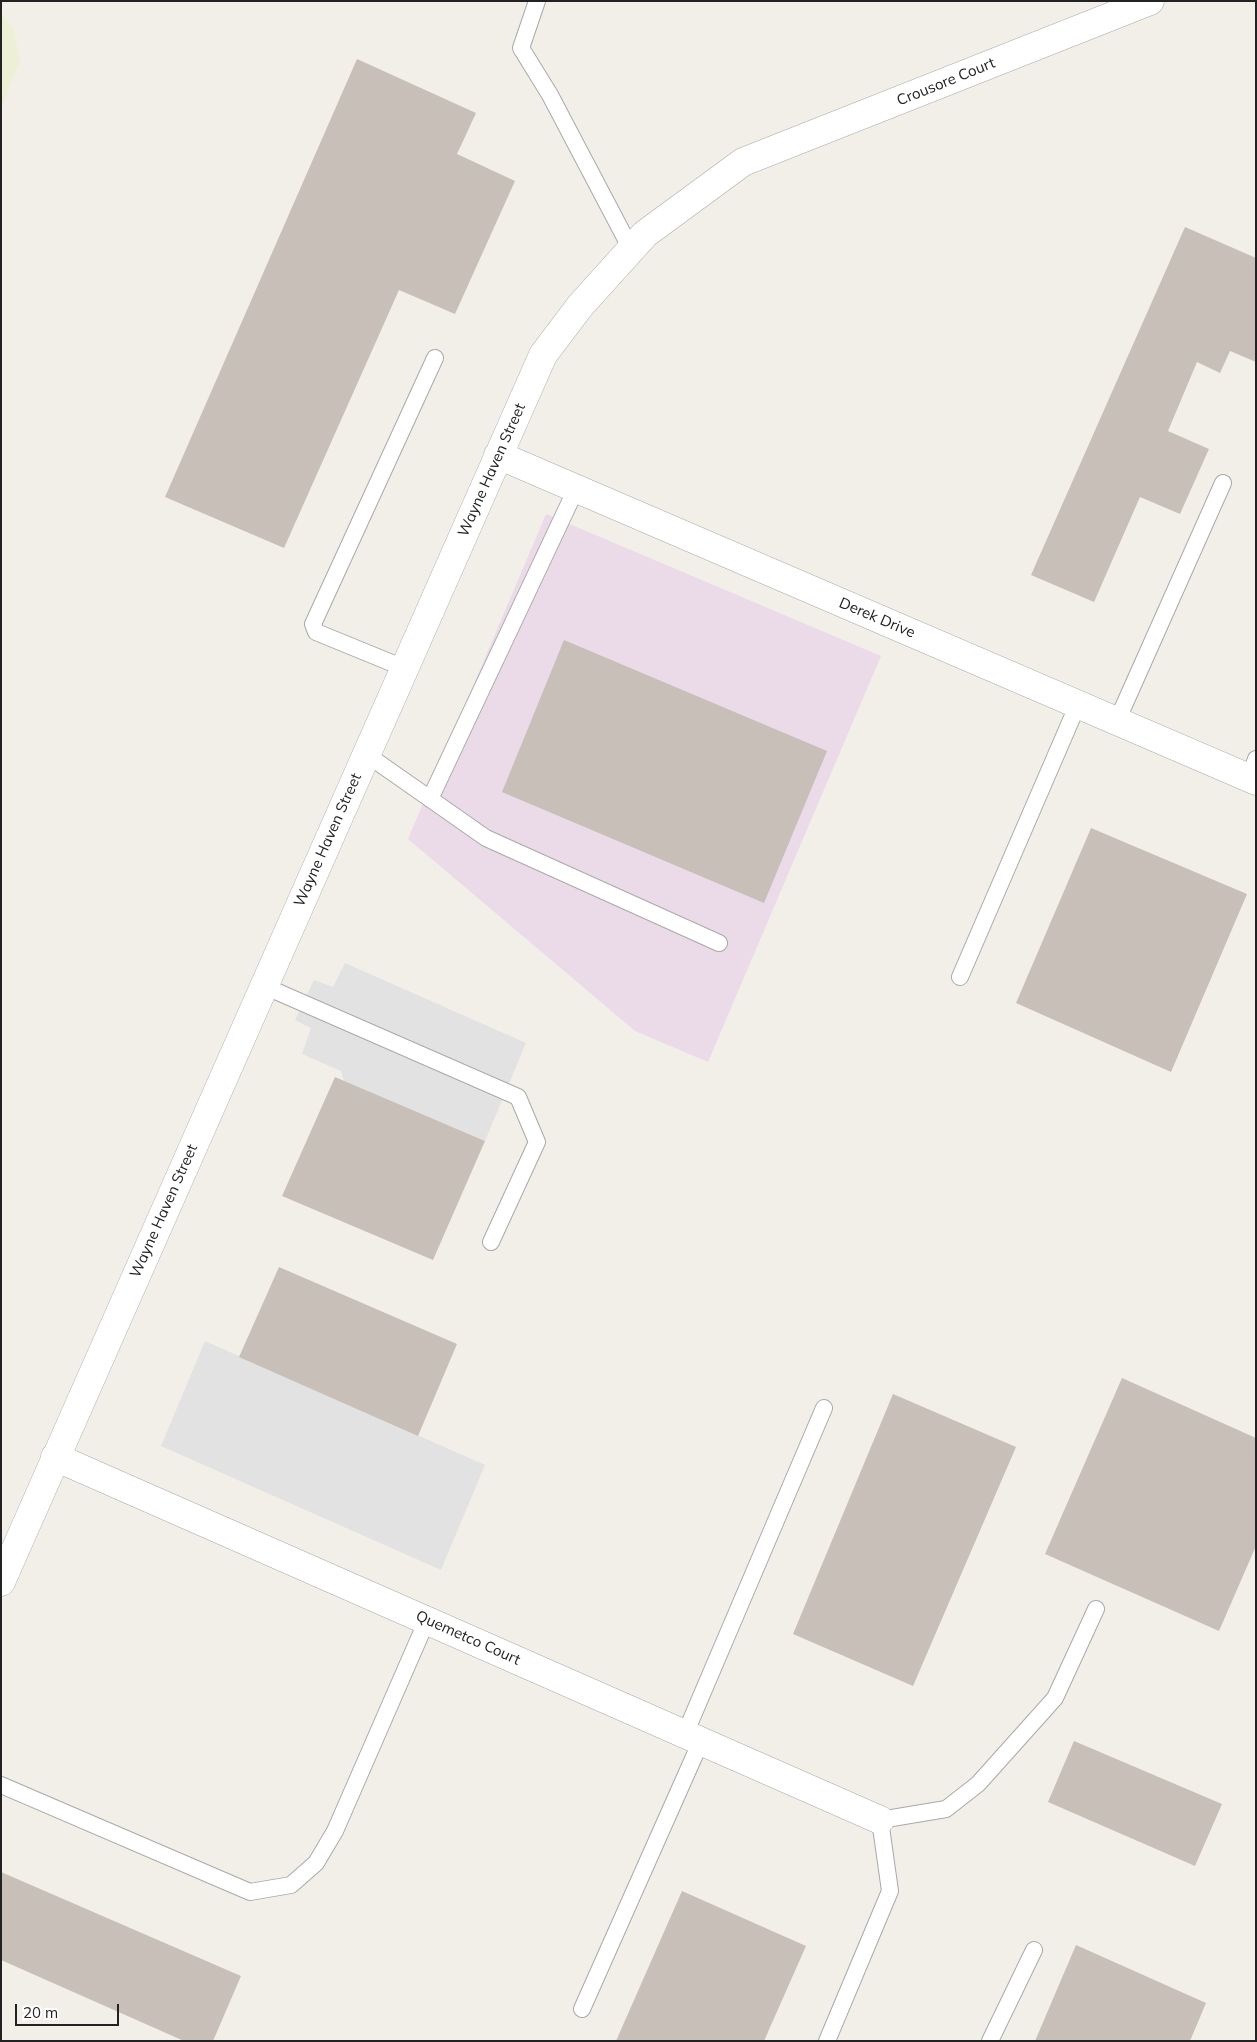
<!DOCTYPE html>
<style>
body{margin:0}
#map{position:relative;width:1257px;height:2042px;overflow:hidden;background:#f2efe9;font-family:Mulish,sans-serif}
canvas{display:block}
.frame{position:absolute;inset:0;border:2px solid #222;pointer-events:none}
.scale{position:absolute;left:15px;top:2004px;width:104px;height:22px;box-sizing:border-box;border:2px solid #222;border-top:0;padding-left:6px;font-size:15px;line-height:18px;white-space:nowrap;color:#222;-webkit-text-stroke:4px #fff;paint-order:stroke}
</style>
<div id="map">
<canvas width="1257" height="2042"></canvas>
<div class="frame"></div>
<div class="scale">20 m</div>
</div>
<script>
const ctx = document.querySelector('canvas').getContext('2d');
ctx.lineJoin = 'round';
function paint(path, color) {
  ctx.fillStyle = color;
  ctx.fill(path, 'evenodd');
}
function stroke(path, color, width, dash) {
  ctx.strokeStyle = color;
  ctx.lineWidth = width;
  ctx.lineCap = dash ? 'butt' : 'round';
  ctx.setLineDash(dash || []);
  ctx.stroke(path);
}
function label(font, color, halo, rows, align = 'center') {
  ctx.font = font + ' Mulish,sans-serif';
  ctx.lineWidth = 5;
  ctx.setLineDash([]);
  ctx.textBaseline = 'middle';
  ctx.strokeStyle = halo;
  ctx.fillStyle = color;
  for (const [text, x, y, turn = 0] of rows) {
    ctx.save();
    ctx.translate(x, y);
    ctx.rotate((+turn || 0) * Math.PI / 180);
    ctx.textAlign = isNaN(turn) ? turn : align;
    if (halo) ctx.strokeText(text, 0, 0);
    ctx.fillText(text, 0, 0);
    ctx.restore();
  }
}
paint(new Path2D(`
 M546,514L881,656L708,1062L635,1031L408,839Z`), '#ebdbe8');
paint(new Path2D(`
 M1,14L13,27L20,61L1,109Z`), '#eef0d5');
paint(new Path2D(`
 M345,963L526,1043L485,1141L344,1081L341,1071L302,1054L311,1028L295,1020L314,980L333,987Z
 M205,1341L485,1465L441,1570L161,1446Z`), '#e2e2e2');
paint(new Path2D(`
 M357,59L476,113L457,154L515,181L455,314L399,290L284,548L165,497Z
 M1185,227L1256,258V362L1230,351L1220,373L1197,362L1168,431L1209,449L1180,514L1140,497L1094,602L1031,575Z
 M564,640L827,751L764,903L502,792Z
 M1091,828L1247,894L1171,1072L1016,1003Z
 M335,1077L485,1141L433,1260L282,1196Z
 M279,1267L457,1344L418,1436L239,1357Z
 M1122,1378L1256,1438V1546L1219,1631L1045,1554Z
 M893,1394L1016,1447L913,1686L793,1634Z
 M1074,1741L1222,1804L1195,1866L1048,1802Z
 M1,1872L241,1976L213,2041H184L1,1960Z
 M682,1891L806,1946L764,2041H616Z
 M1076,1945L1206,2003L1190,2041H1035Z`), '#c7bfb8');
const lane = new Path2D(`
 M537,1L521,48L550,95L631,249
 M404,668L316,632L313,624L435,358
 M1117,721L1223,483
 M366,754L486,838L719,943
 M1249,778L1256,759
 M430,799L576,489
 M960,977L1078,704
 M264,986L518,1097L537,1142L491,1242
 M685,1734L824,1408
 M1,1785L250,1892L291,1885L316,1863L335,1831L427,1620
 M582,2009L701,1741
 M827,2041L890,1891L880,1820L946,1809L978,1784L1055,1698L1096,1609
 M990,2041L1034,1950`);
const street = new Path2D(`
 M498,455L1256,781
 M55,1457L880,1820
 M1,1582L543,355L580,306L645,234L743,162L1150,1`);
stroke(lane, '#a9a9a9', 18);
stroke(street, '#a9a9a9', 29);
stroke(lane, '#fff', 16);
stroke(street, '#fff', 28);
label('15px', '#222', '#fff', [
 ["Crousore Court",946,82,-22],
 ["Wayne Haven Street",492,470,-66],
 ["Derek Drive",877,618,23],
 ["Wayne Haven Street",328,840,-66],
 ["Wayne Haven Street",164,1211,-66],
 ["Quemetco Court",468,1638,24]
]);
</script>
